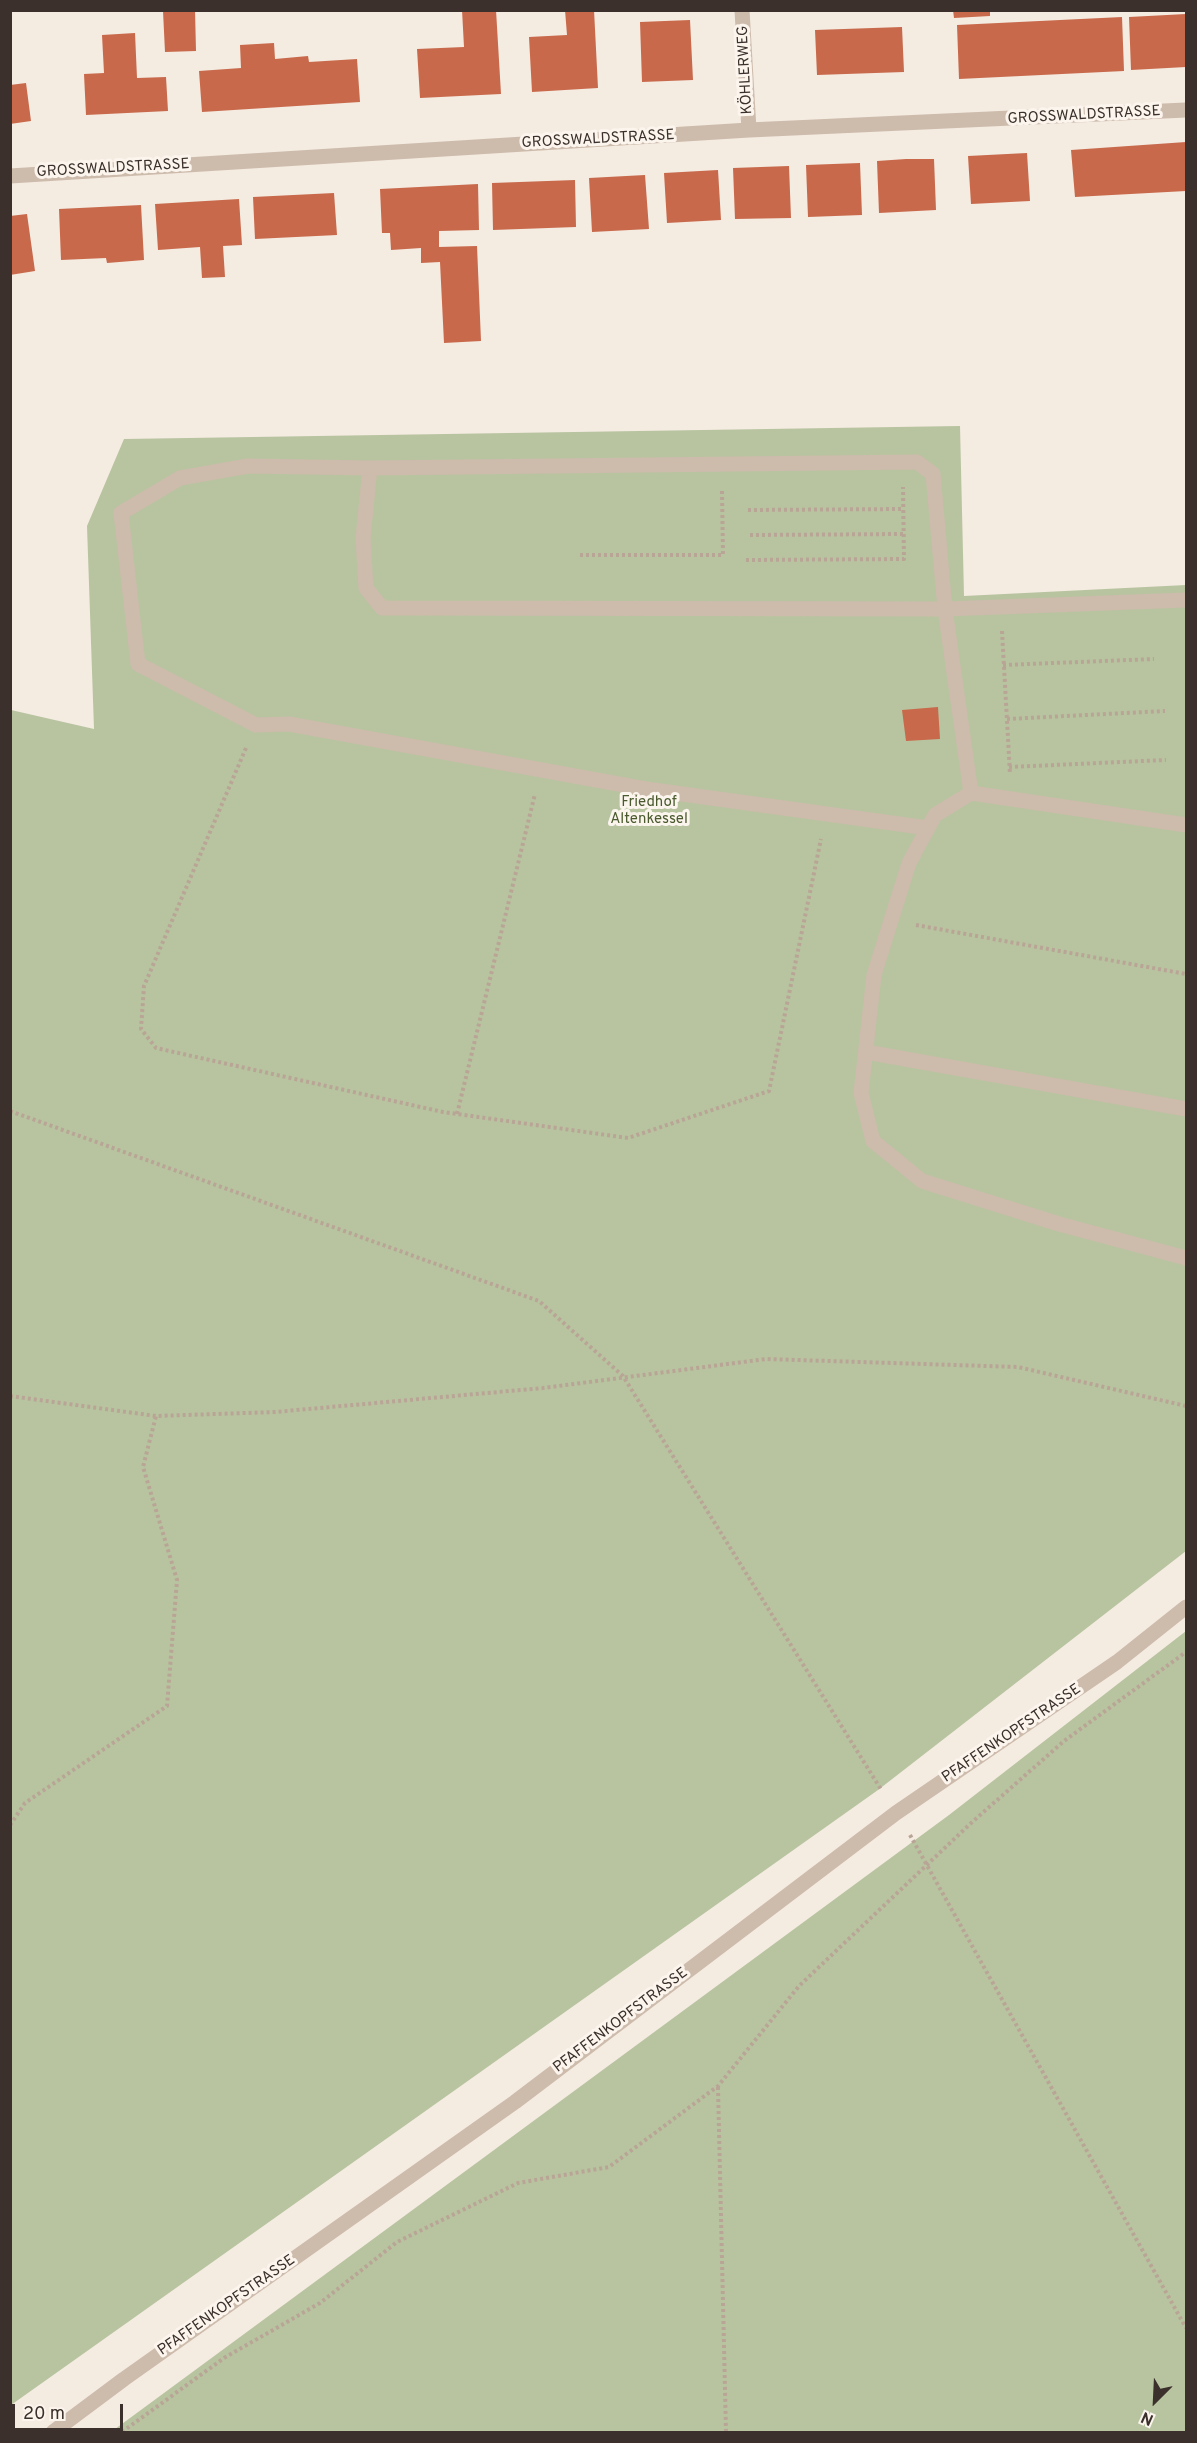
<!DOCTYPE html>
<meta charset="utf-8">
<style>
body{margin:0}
#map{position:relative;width:1197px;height:2443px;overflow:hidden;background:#f4ebe1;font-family:Overpass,sans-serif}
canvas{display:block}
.frame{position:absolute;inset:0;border:12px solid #3b302b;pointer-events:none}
.north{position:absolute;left:1125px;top:2371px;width:60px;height:60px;-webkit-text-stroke:4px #fbf5ee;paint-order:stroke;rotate:204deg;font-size:16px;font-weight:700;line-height:24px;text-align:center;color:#3b302b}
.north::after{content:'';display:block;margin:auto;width:21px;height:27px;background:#3b302b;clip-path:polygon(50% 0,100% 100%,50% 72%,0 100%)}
.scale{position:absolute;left:12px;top:2404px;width:111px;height:27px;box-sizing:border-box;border:3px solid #3b302b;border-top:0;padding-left:8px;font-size:18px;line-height:21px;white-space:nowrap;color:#3b302b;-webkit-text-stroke:4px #fbf5ee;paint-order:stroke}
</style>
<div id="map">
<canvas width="1197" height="2443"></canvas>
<div class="frame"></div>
<div class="north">N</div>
<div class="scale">20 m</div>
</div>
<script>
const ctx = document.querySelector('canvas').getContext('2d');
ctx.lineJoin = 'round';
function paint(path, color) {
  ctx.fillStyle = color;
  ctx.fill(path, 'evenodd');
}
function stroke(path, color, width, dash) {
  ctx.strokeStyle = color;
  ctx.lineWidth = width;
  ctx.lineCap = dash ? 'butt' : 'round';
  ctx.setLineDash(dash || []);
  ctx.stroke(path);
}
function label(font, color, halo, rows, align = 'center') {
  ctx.font = font + ' Overpass,sans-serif';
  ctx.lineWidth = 6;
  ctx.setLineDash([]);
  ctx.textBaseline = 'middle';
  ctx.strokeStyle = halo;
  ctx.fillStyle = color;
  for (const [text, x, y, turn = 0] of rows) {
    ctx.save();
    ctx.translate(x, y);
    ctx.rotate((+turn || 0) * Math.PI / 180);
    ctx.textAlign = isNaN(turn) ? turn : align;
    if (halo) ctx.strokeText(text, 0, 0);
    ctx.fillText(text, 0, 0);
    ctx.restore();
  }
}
paint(new Path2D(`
 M960,426L964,596L1186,585V1551L878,1790L11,2405V710L94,729L87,526L124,439Z
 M1186,1631V2432H111L949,1815Z`), '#b8c4a0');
paint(new Path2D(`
 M195,10L196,51L165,52L163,11Z
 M462,10H496L501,94L420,98L417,49L464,47Z
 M565,10H594L598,88L532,92L529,37L567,35Z
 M953,10H990V16L954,18Z
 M1186,14V67L1131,70L1129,17Z
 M1122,17L1124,71L959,79L957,25Z
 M690,20L693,80L642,82L640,22Z
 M902,27L904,72L817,75L815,30Z
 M135,33L137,78L166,77L168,111L86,115L84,74L104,73L102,35Z
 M274,43L275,59L308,56L309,62L357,59L360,102L202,112L199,71L241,68L240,45Z
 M26,83L31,121L10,124V85Z
 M1186,142V191L1075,197L1071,150Z
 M1027,153L1030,201L971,204L968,156Z
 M906,159H934L936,210L879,213L877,161Z
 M860,163L862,215L808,217L806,165Z
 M789,166L791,218L735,219L733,168Z
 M718,170L721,220L667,223L664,173Z
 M645,175L649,229L592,232L589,178Z
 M575,180L576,227L493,230L492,183Z
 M478,184L479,230L439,231V247L477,246L481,341L444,343L440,262L421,263V248L391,250L390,233H382L380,189Z
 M334,193L337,235L255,239L253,197Z
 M239,199L242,245L223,246L225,277L202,278L200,247L158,250L155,204Z
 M141,205L144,260L107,263L106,258L61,260L59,209Z
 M27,214L35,271L10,275V216Z
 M938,707L940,739L906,741L902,710Z`), '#c8694b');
stroke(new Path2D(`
 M748,510L903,509
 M750,535L904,534
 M580,555H723L722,491
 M746,560L904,559L903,487
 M1002,631L1010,774
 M1003,665L1154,659
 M1007,719L1165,711
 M246,748L144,986L141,1029L156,1048L443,1112L628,1138L769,1091L821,839
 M1009,767L1166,760
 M916,925L1186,974
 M10,1111L539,1301L623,1376L882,1791
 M457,1114L535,794
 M10,1396L156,1416L275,1412L543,1388L766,1359L1018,1367L1186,1406
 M10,1825L25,1803L167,1706L177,1580L143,1467L156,1416
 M910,1835L1186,2328
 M718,2087L726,2432
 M122,2432L224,2358L320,2303L397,2242L518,2183L609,2167L718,2086L799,1986L970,1824L1064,1741L1186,1652`), '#b9a596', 4, [3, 3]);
stroke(new Path2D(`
 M370,468L363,538L366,588L382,608L945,609L1186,600
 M971,793L1186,825
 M928,828L646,789L289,724L256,725L138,664L121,513L180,478L248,466L370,468L917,462L933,474L945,609L971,793L935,815L928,828L909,863L874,975L861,1093L873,1141L922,1181L1059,1224L1186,1258
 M866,1052L1186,1109`), '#cdbbac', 15);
stroke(new Path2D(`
 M742,10L749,130
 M10,176L749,130L1186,110`), '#cdbbac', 15);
stroke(new Path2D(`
 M53,2432L124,2379L515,2102L896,1813L1117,1662L1186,1607`), '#cdbbac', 15);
label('15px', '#3b302b', '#fbf5ee', [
 ["KÖHLERWEG",746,70,-93],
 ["GROSSWALDSTRASSE",1084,116,-3],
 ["GROSSWALDSTRASSE",598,140,-3],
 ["GROSSWALDSTRASSE",113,169,-3],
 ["PFAFFENKOPFSTRASSE",1012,1734,-34],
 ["PFAFFENKOPFSTRASSE",621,2021,-37],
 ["PFAFFENKOPFSTRASSE",227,2306,-35]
]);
label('15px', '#4a5a2e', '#fbf5ee', [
 ["Friedhof",649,803],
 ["Altenkessel",649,820]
]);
</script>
